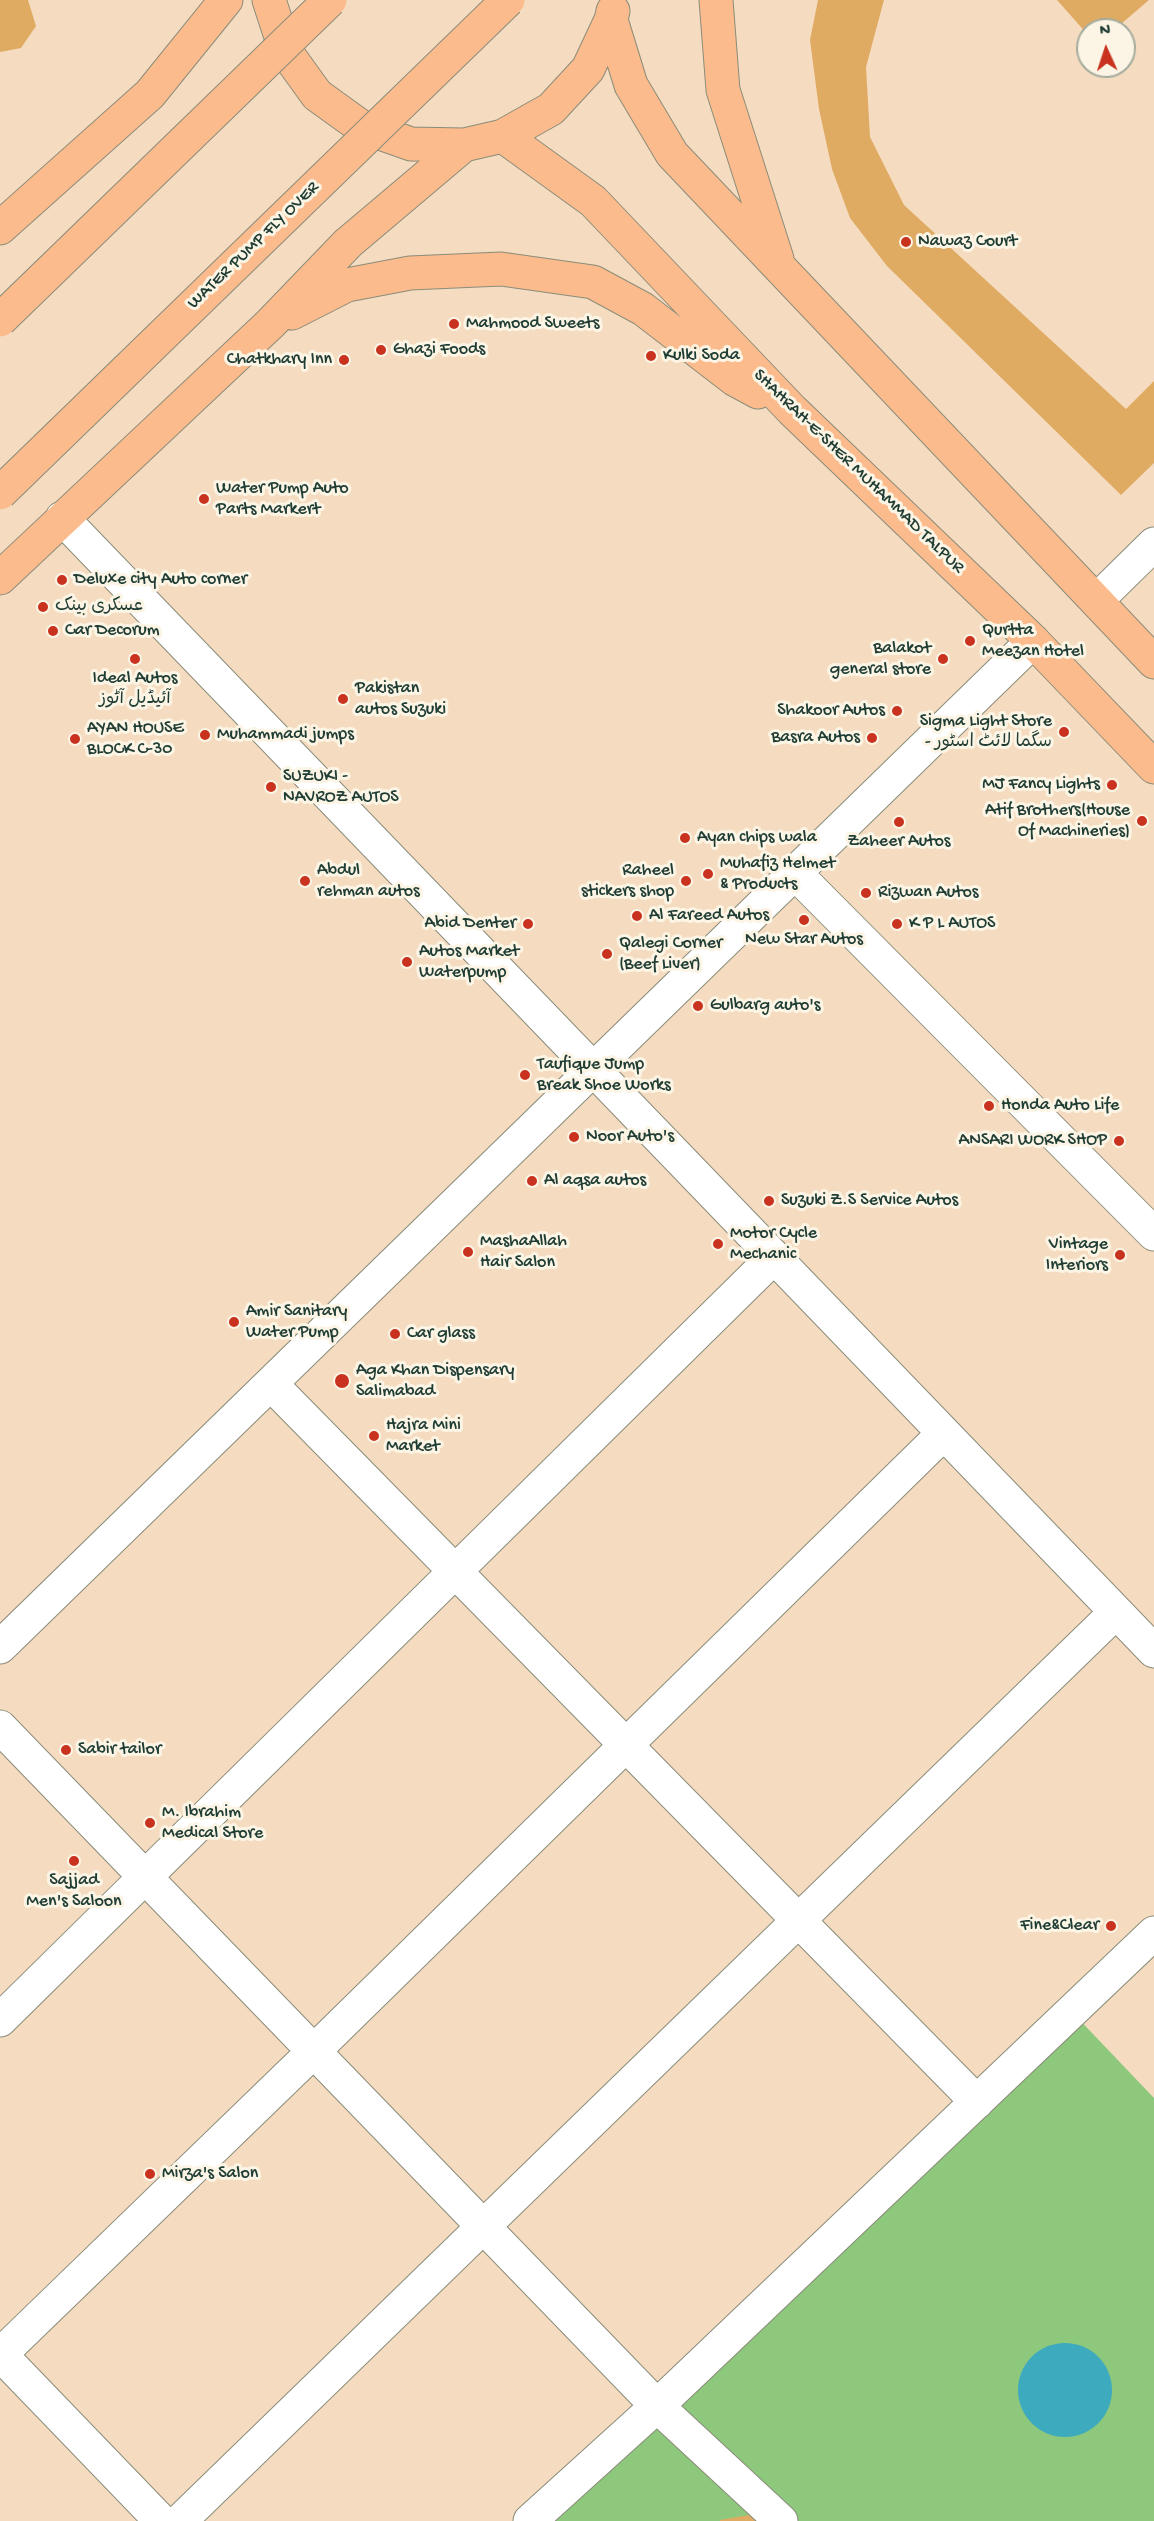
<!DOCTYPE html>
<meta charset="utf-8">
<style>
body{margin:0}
#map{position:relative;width:1154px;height:2521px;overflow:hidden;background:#f5dcc0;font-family:"Gochi Hand",sans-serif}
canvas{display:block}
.north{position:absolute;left:1076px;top:18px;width:60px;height:60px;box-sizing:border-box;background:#fcf5e5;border:2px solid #a4ab9e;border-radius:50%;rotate:357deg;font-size:16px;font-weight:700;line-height:24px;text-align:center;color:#1f3d34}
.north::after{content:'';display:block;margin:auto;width:21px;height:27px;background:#c8321e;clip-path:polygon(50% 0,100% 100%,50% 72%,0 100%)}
</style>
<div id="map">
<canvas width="1154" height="2521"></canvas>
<div class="north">N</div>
</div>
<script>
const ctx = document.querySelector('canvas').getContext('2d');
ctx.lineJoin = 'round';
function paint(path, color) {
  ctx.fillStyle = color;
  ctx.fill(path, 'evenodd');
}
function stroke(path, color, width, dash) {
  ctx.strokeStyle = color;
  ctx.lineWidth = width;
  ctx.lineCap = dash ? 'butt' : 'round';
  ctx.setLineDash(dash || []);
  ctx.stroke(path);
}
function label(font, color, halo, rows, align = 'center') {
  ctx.font = font + ' "Gochi Hand","Playpen Sans Arabic",sans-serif';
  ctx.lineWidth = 6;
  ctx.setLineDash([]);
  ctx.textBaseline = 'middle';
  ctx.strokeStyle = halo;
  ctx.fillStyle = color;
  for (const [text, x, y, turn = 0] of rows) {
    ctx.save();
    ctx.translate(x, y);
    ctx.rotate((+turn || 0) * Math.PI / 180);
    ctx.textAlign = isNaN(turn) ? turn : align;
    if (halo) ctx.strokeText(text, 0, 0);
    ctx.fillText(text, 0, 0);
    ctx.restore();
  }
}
paint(new Path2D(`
 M1072,2012L1154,2098V2521H537Z`), '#8dc87d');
paint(new Path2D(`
 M1018 2390a47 47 0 1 1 94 0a47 47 0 1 1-94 0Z`), '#3daabd');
paint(new Path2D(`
 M0,0H28L36,26L21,48L0,52Z
 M818,0H884L866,67L870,137L904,205L1126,409L1154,381V463L1121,495L887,266L850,218L832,169L819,109L810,40Z
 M1057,0H1149L1114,30H1088V35Z
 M772,2511L774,2521H720V2520Z`), '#dfab63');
const minor = new Path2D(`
 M62,518L1154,1651
 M1097,600L1154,544
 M795,873L1154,1234
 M271,1384L977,2102
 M0,1647L1033,641
 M0,1727L657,2406L781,2521
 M0,2020L774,1257
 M0,2354L161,2521
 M0,2355L314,2051L944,1433
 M180,2521L1116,1612
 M530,2521L657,2406L1154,1933`);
const major = new Path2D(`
 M269,0L286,52L317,95L360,126L411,144L464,145L503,136L551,109L588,69L611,20L613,11
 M716,0L723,90L777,259
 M611,20L631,85L672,154L1154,662
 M503,136L593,201L792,410L1033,641L1154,767
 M0,228L150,94L226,0
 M292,313L347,285L410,273L501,269L593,282L643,309L734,379L758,392
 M0,578L270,324L348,243L464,145`);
stroke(minor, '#8a8c7a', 35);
stroke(major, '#8a8c7a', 35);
stroke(minor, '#fff', 33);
stroke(major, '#fbbb8c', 33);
const highwayBridge = new Path2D(`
 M0,320L330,0
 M0,493L508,0`);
stroke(highwayBridge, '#8a8c7a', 35, []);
stroke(highwayBridge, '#fbbb8c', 33);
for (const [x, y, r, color] of [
 [906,242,6,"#c8321e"],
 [454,324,6,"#c8321e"],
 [381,350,6,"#c8321e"],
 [651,356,6,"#c8321e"],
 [344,360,6,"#c8321e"],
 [204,499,6,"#c8321e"],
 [62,580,6,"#c8321e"],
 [43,607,6,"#c8321e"],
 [53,631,6,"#c8321e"],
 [970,641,6,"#c8321e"],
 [135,659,6,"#c8321e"],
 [943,659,6,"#c8321e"],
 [343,699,6,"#c8321e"],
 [897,711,6,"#c8321e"],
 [1064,732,6,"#c8321e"],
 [205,735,6,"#c8321e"],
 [872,738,6,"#c8321e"],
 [75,739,6,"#c8321e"],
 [1112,785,6,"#c8321e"],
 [271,787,6,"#c8321e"],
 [1142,821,6,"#c8321e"],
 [899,822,6,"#c8321e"],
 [685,838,6,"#c8321e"],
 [708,874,6,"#c8321e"],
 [305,881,6,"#c8321e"],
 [686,881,6,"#c8321e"],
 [866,893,6,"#c8321e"],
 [637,916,6,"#c8321e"],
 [804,920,6,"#c8321e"],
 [528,924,6,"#c8321e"],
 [897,924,6,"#c8321e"],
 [607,954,6,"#c8321e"],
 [407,962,6,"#c8321e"],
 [698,1006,6,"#c8321e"],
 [525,1075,6,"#c8321e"],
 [989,1106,6,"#c8321e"],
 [574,1137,6,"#c8321e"],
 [1119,1141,6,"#c8321e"],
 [532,1181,6,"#c8321e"],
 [769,1201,6,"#c8321e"],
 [718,1244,6,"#c8321e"],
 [468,1252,6,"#c8321e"],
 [1120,1255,6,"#c8321e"],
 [234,1322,6,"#c8321e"],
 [395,1334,6,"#c8321e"],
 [342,1381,8,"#c8321e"],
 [374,1436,6,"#c8321e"],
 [66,1750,6,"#c8321e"],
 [150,1823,6,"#c8321e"],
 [74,1861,6,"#c8321e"],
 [1111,1926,6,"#c8321e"],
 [150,2174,6,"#c8321e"]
]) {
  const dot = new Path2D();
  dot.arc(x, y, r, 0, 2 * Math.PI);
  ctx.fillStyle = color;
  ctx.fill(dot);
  stroke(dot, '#fcf5e5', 2);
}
label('18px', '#1f3d34', '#fcf5e5', [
 ["Nawaz Court",918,242],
 ["Mahmood Sweets",466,324],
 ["Ghazi Foods",393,350],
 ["Kulki Soda",663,356],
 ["Chatkhary Inn",332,360,"right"],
 ["Water Pump Auto",216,489],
 ["Parts Markert",216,510],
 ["Deluxe city Auto corner",74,580],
 ["عسکری بینک",55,607],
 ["Car Decorum",65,631],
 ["Qurtta",982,631],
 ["Meezan Hotel",982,652],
 ["Balakot",931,649,"right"],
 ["general store",931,670,"right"],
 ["Ideal Autos",135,679,"center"],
 ["آئیڈیل آٹوز",135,700,"center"],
 ["Pakistan",355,689],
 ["autos Suzuki",355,710],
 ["Shakoor Autos",885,711,"right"],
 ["Sigma Light Store",1052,722,"right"],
 ["- سگما لائٹ اسٹور",1052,743,"right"],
 ["AYAN HOUSE",87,729],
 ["BLOCK C-30",87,750],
 ["Muhammadi jumps",217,735],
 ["Basra Autos",860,738,"right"],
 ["SUZUKI -",283,777],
 ["NAVROZ AUTOS",283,798],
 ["MJ Fancy Lights",1100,785,"right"],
 ["Atif Brothers(House",1130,811,"right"],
 ["Of Machineries)",1130,832,"right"],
 ["Ayan chips wala",697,838],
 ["Zaheer Autos",899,842,"center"],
 ["Muhafiz Helmet",720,864],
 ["& Products",720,885],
 ["Abdul",317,871],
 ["rehman autos",317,892],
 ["Raheel",674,871,"right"],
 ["stickers shop",674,892,"right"],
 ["Rizwan Autos",878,893],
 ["Al Fareed Autos",649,916],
 ["Abid Denter",516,924,"right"],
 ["K P L AUTOS",909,924],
 ["New Star Autos",804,940,"center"],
 ["Qalegi Corner",619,944],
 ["(Beef Liver)",619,965],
 ["Autos Market",419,952],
 ["Waterpump",419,973],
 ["Gulbarg auto's",710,1006],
 ["Taufique Jump",537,1065],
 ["Break Shoe Works",537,1086],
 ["Honda Auto Life",1001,1106],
 ["Noor Auto's",586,1137],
 ["ANSARI WORK SHOP",1107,1141,"right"],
 ["Al aqsa autos",544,1181],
 ["Suzuki Z.S Service Autos",781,1201],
 ["Motor Cycle",730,1234],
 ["Mechanic",730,1255],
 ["MashaAllah",480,1242],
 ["Hair Salon",480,1263],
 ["Vintage",1108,1245,"right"],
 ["Interiors",1108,1266,"right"],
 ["Amir Sanitary",246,1312],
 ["Water Pump",246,1333],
 ["Car glass",407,1334],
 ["Aga Khan Dispensary",356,1371],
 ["Salimabad",356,1392],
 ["Hajra Mini",386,1426],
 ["Market",386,1447],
 ["Sabir tailor",78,1750],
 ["M. Ibrahim",162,1813],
 ["Medical Store",162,1834],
 ["Sajjad",74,1881,"center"],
 ["Men's Saloon",74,1902,"center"],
 ["Fine&Clear",1099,1926,"right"],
 ["Mirza's Salon",162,2174]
], 'left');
label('18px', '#1f3d34', '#fcf5e5', [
 ["WATER PUMP FLY OVER",254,246,-44],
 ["SHAHRAH-E-SHER MUHAMMAD TALPUR",858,472,44]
]);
</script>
